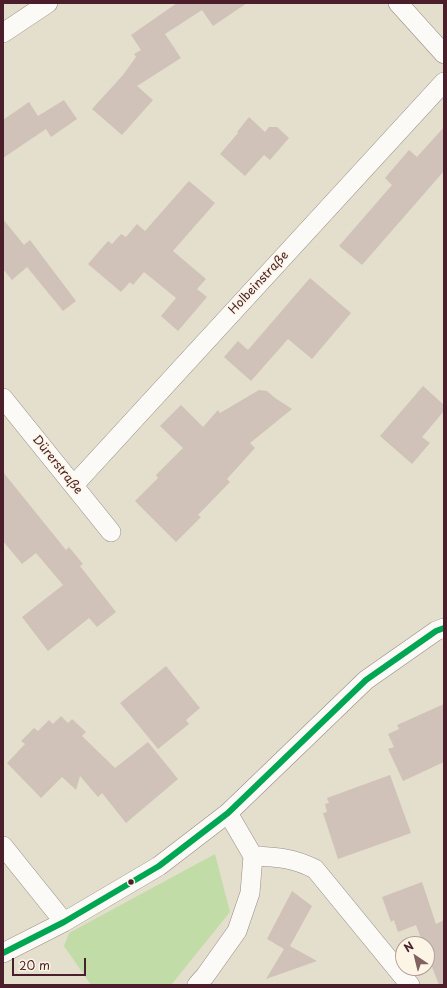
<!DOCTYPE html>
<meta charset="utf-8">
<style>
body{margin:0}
#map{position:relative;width:447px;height:988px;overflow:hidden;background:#e4decc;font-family:"Playpen Sans",sans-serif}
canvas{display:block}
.frame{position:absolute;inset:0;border:4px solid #4a1f2b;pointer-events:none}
.north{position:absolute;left:395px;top:936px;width:40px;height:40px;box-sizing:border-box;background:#fcf5e5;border:1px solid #b59f9b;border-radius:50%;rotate:325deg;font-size:11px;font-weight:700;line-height:16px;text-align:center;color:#4a1f2b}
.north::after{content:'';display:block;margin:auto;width:14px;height:18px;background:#806263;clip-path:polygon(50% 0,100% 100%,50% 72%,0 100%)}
.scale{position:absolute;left:12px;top:958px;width:74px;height:18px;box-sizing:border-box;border:2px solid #4a1f2b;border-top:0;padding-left:5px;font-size:12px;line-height:14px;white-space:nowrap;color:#4a1f2b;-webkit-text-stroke:3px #fcf5e5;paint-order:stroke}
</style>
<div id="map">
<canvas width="447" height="988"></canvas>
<div class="frame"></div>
<div class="north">N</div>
<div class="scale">20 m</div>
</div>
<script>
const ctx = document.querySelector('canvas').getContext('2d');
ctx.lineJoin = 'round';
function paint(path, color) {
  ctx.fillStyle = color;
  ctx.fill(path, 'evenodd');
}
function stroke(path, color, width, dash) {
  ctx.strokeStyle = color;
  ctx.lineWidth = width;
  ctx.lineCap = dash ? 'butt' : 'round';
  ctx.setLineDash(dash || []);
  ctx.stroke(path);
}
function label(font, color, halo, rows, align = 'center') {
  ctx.font = font + ' "Playpen Sans",sans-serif';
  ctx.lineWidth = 3;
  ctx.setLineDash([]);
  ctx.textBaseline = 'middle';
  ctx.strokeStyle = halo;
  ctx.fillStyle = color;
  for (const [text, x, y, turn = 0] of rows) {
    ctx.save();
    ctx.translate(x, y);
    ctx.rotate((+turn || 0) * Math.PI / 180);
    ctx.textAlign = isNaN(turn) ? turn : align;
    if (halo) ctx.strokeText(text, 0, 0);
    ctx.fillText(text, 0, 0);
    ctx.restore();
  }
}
paint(new Path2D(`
 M215,854L230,912L171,985H91L64,946L69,933Z`), '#c2dca7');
paint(new Path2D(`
 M177,3H247L213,26L202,10L165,34L181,58L137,86L153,100L122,135L92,109L123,75L136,57L134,54L141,50L131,35Z
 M64,100L77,119L51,137L46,129L3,158V120L29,102L38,116Z
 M249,117L265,132L269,127H277L289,138L270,160L264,155L245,176L220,154L238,133L237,132Z
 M444,127V171L362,265L339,246L392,185L385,178L409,150L417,157Z
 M189,181L215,203L173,251L206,279L197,289L207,297L178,331L161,316L176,298L144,272L133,285L130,282L121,292L88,264L108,241L112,244L121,234L126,237L137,224L145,231Z
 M3,219L24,245L30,240L76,301L63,311L27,267L12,280L3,269Z
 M310,278L351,313L312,359L288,339L251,381L224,357L238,341L248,350Z
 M423,386L444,405V411L422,437L430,443L412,464L380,436Z
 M259,390L267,391L275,398L292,409L250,443L255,448L227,479L230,482L198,515L201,517L176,542L135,501L158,478L156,475L183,448L160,426L181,405L203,427L218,410L220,413Z
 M3,472L66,550L69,547L83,564L80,566L116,612L97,627L89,618L48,651L22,617L63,585L36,553L22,564L3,541Z
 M166,666L200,708L186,720L189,724L158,749L120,703Z
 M444,704V762L403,781L388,749L394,747L388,734L399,729L397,725Z
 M61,716L68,723L72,719L86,732L82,736L115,768L148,742L178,779L126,823L102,793L98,797L80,776L76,790L62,777L41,798L7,763L25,744L21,741L34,728L38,731L49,720L53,724Z
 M390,775L411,833L338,859L323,813L327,812L325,804L329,803L327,798Z
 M422,882L436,924L444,920V985H439L427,954V944H423L416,925L398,932L394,920L391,922L382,897Z
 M292,891L312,906L290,946L317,961L266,979L284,949L267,939Z`), '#d0c2b8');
const minor = new Path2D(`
 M398,3L444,54
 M3,33L48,3
 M3,398L111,532
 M74,485L444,82
 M3,846L64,922
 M253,856C278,857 293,858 315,869L410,985
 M3,953L64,922L159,866L228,813L366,680L436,631L444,628
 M197,985L205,976L237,931L250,893L253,856L228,813`);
stroke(minor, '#968c85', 20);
stroke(minor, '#fbfaf7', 19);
stroke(new Path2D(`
 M3,953L64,922L159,866L228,813L366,680L436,631L444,628`), '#00a651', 6);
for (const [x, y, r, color] of [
 [131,882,3.5,"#4a1f2b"]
]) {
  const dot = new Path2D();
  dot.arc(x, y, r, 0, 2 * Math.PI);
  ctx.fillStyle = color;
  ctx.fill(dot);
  stroke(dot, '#fcf5e5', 1.5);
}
label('12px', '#4a1f2b', '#fcf5e5', [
 ["Holbeinstraße",259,283,-47],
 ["Dürerstraße",57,465,51]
]);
</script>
